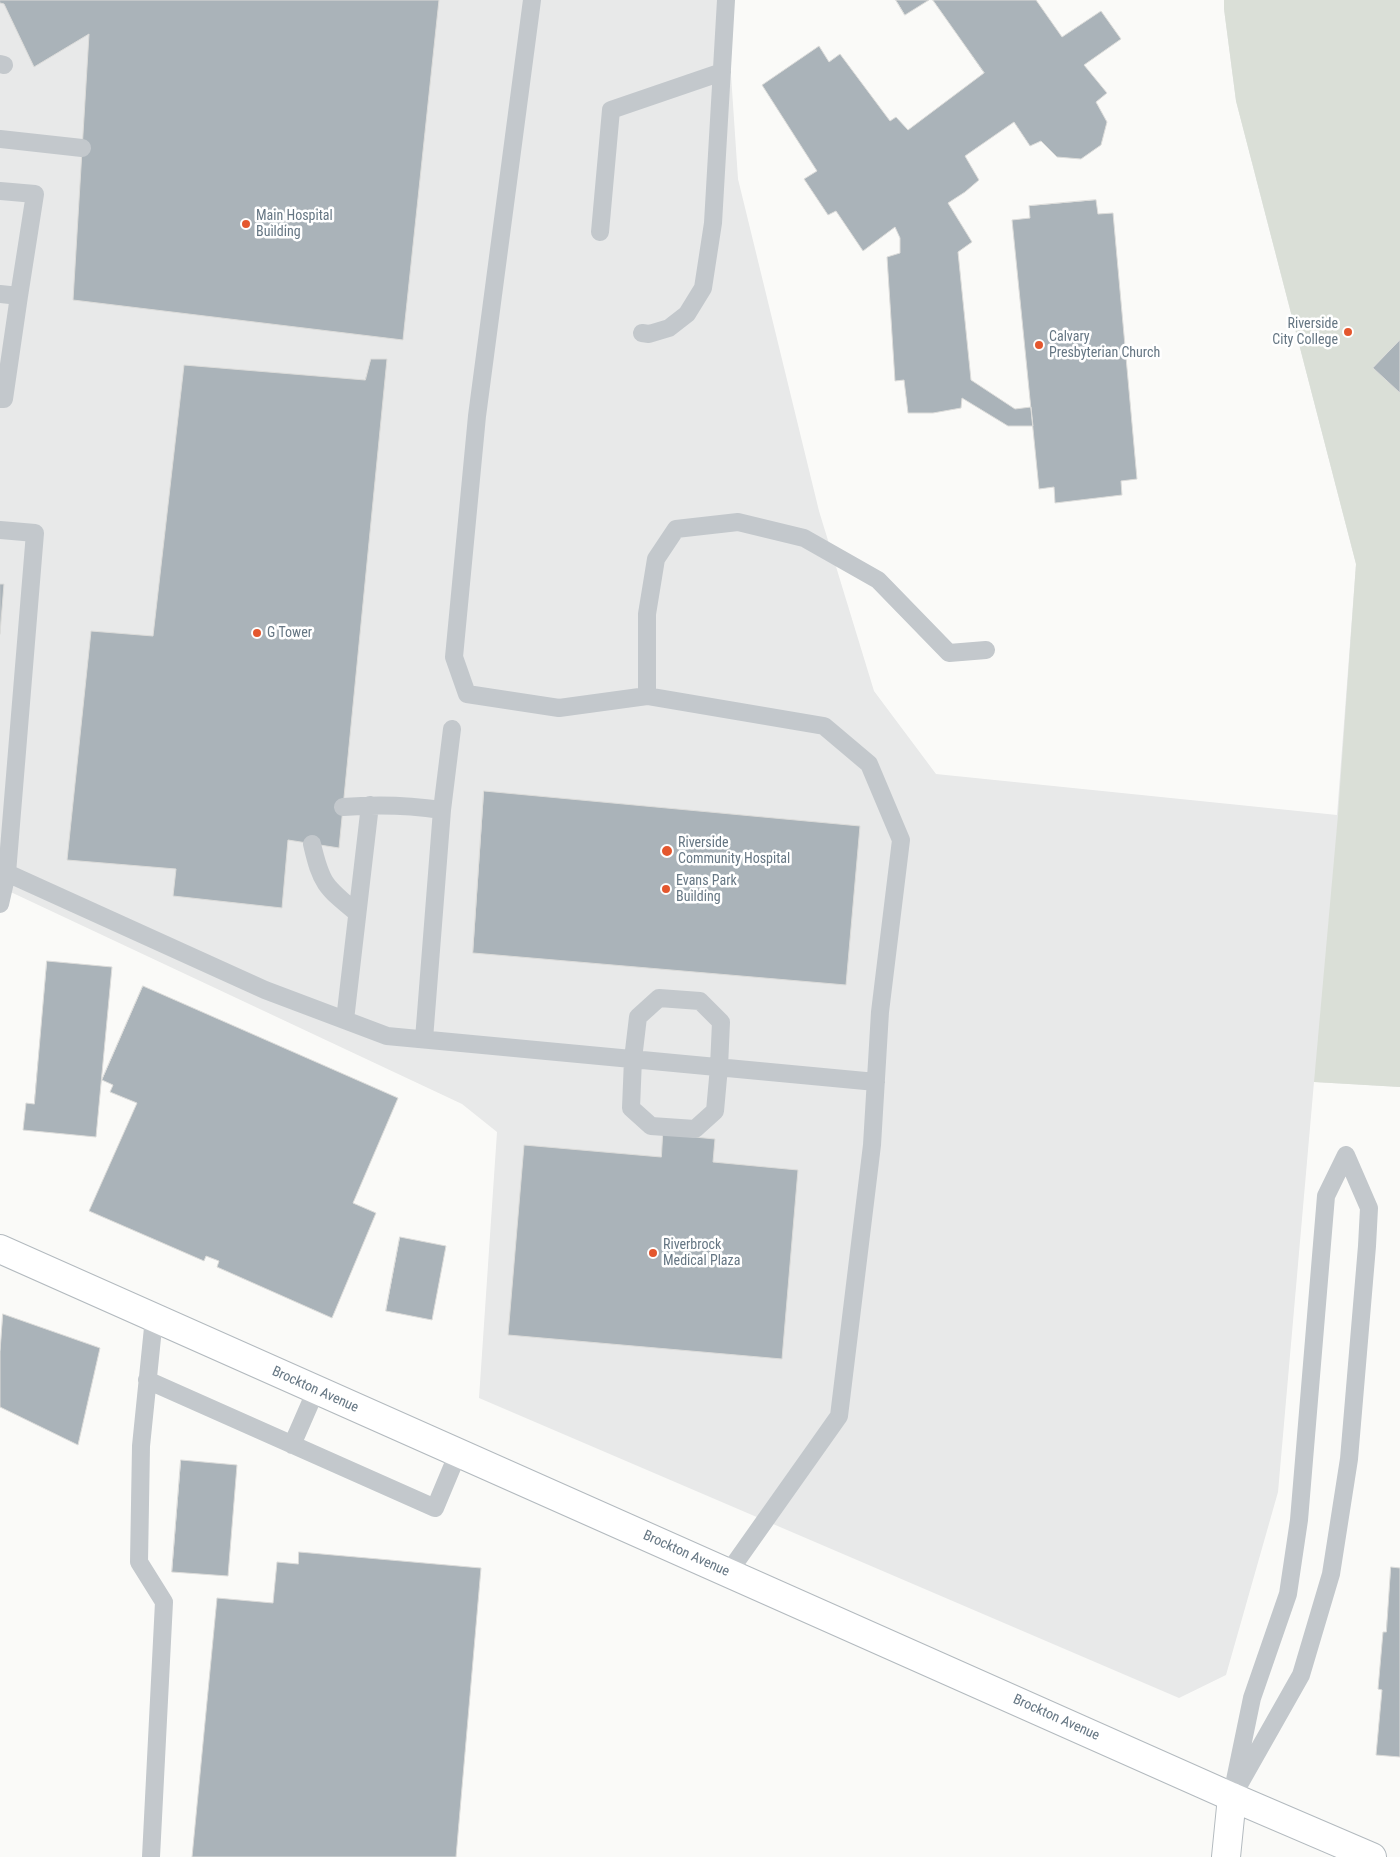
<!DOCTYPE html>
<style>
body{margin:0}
canvas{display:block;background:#fafaf8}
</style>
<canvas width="1400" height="1857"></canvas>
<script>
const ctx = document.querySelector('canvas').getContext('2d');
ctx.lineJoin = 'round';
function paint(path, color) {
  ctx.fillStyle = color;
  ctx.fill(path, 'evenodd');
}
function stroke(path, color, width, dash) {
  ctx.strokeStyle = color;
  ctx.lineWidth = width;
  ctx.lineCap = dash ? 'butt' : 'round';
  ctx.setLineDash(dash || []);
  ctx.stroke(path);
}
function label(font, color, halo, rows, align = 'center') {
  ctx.font = font + ' "Roboto Condensed",sans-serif';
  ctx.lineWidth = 5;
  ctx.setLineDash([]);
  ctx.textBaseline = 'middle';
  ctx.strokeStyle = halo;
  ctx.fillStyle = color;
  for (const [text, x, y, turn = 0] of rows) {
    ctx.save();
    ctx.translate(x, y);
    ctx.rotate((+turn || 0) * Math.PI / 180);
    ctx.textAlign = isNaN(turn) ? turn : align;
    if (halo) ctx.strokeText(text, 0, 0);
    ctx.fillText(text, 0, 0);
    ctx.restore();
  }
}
paint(new Path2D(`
 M0,0H726L738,179L819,511L874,691L936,774L1337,815L1356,564L1236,101L1224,9V0H1400V1087L1314,1082L1278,1492L1226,1675L1179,1698L479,1398L497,1132L462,1104L0,887Z`), '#e8e9e9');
paint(new Path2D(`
 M1224,0H1400V1087L1314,1082L1338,815L1356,564L1236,101L1224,9Z`), '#dadfd7');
const building = new Path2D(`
 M0,0H439L403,340L73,300L89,34L34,67L4,4L0,3Z
 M896,0H929L905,15Z
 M933,0H1036L1062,37L1101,11L1121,39L1084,65L1107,93L1096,102L1107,122L1101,145L1081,159L1057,157L1041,141L1030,146L1014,122L965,156L979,180L965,192L948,203L972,242L958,252L971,380L1015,409L1031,407L1033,426H1008L962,398L961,408L933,413H908L904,380L895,381L887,257L900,253V238L895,227L863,251L836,211L828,215L804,179L817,171L762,85L819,46L829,62L840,54L890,121L896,117L908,130L984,73Z
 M1096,200L1098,214L1113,213L1137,479L1121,481L1122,495L1055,503L1054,487L1039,489L1012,220L1030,218L1029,206Z
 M1400,340V393L1373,368Z
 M371,359H387L339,848L288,840L282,908L173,896L176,869L67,860L91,631L153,636L184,365L365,380Z
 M0,584H4L0,634Z
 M484,791L860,826L846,985L473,953Z
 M47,961L112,967L96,1137L23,1130L26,1103L34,1104Z
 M143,986L398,1098L353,1203L376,1213L332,1318L217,1267L219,1261L206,1256L204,1261L89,1211L137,1103L110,1092L113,1085L102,1080Z
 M663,1134L715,1139L713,1162L798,1170L782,1359L508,1335L524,1145L661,1157Z
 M400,1237L446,1246L432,1320L386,1311Z
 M3,1314L100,1348L78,1445L0,1407V1352Z
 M181,1460L237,1465L228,1576L172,1572Z
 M299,1552L481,1568L456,1857H192L217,1598L273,1603L277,1562L298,1564Z
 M1391,1567L1400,1568V1757L1376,1755L1382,1690L1378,1689L1383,1632H1386Z`);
paint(building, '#aab3b9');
stroke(building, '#dcdcda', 1);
const secondary = new Path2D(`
 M0,1249L1232,1797L1372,1857
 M1226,1857L1232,1797`);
stroke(secondary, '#b3babf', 30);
stroke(new Path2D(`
 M532,0L477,416L454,657L467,694L559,708L647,696
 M0,64L4,65
 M0,139L82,148
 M0,191L35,194L19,296L0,294
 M600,232L611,110L722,72
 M642,333L649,334L669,328L687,314L703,288L713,223L726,0
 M0,399H4L19,296
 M0,530L35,533L7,873L265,990L387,1036L876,1082
 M343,807C378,804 408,805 442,810L424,1039
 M442,810L452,729
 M312,844C321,883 325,887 357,913
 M0,870L7,873L0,904
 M659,998L700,1001L721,1022L719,1067L715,1111L695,1129L651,1126L631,1108L633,1059L638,1017Z
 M345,1020L370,805
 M147,1380L435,1508L458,1453
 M292,1445L316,1390
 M728,1573L839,1416L872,1145L880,1012L901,840L869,764L824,726L647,696V614L656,559L676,529L738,522L804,538L878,580L949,653L986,650
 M1235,1780L1252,1698L1288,1594L1299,1520L1326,1196L1346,1155
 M1232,1797L1301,1675L1331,1574L1349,1459L1367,1246L1369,1208L1346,1155
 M151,1857L164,1602L139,1562L141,1446L154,1318`), '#c3c8cc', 18);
stroke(secondary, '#fff', 28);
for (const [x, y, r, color] of [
 [246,224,5,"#e4572e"],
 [1348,332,5,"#e4572e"],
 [1039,345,5,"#e4572e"],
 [257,633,5,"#e4572e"],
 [667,851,6,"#e4572e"],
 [666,889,5,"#e4572e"],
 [653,1253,5,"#e4572e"]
]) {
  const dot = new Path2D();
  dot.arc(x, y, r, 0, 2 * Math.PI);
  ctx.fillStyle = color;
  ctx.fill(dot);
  stroke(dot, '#fff', 2);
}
label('14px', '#657683', '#fff', [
 ["Main Hospital",256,216],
 ["Building",256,232],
 ["Riverside",1338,324,"right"],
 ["City College",1338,340,"right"],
 ["Calvary",1049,337],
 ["Presbyterian Church",1049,353],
 ["G Tower",267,633],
 ["Riverside",678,843],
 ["Community Hospital",678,859],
 ["Evans Park",676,881],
 ["Building",676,897],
 ["Riverbrock",663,1245],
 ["Medical Plaza",663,1261]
], 'left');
label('14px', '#657683', '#fff', [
 ["Brockton Avenue",315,1390,24],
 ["Brockton Avenue",686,1554,24],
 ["Brockton Avenue",1056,1718,24]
]);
</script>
